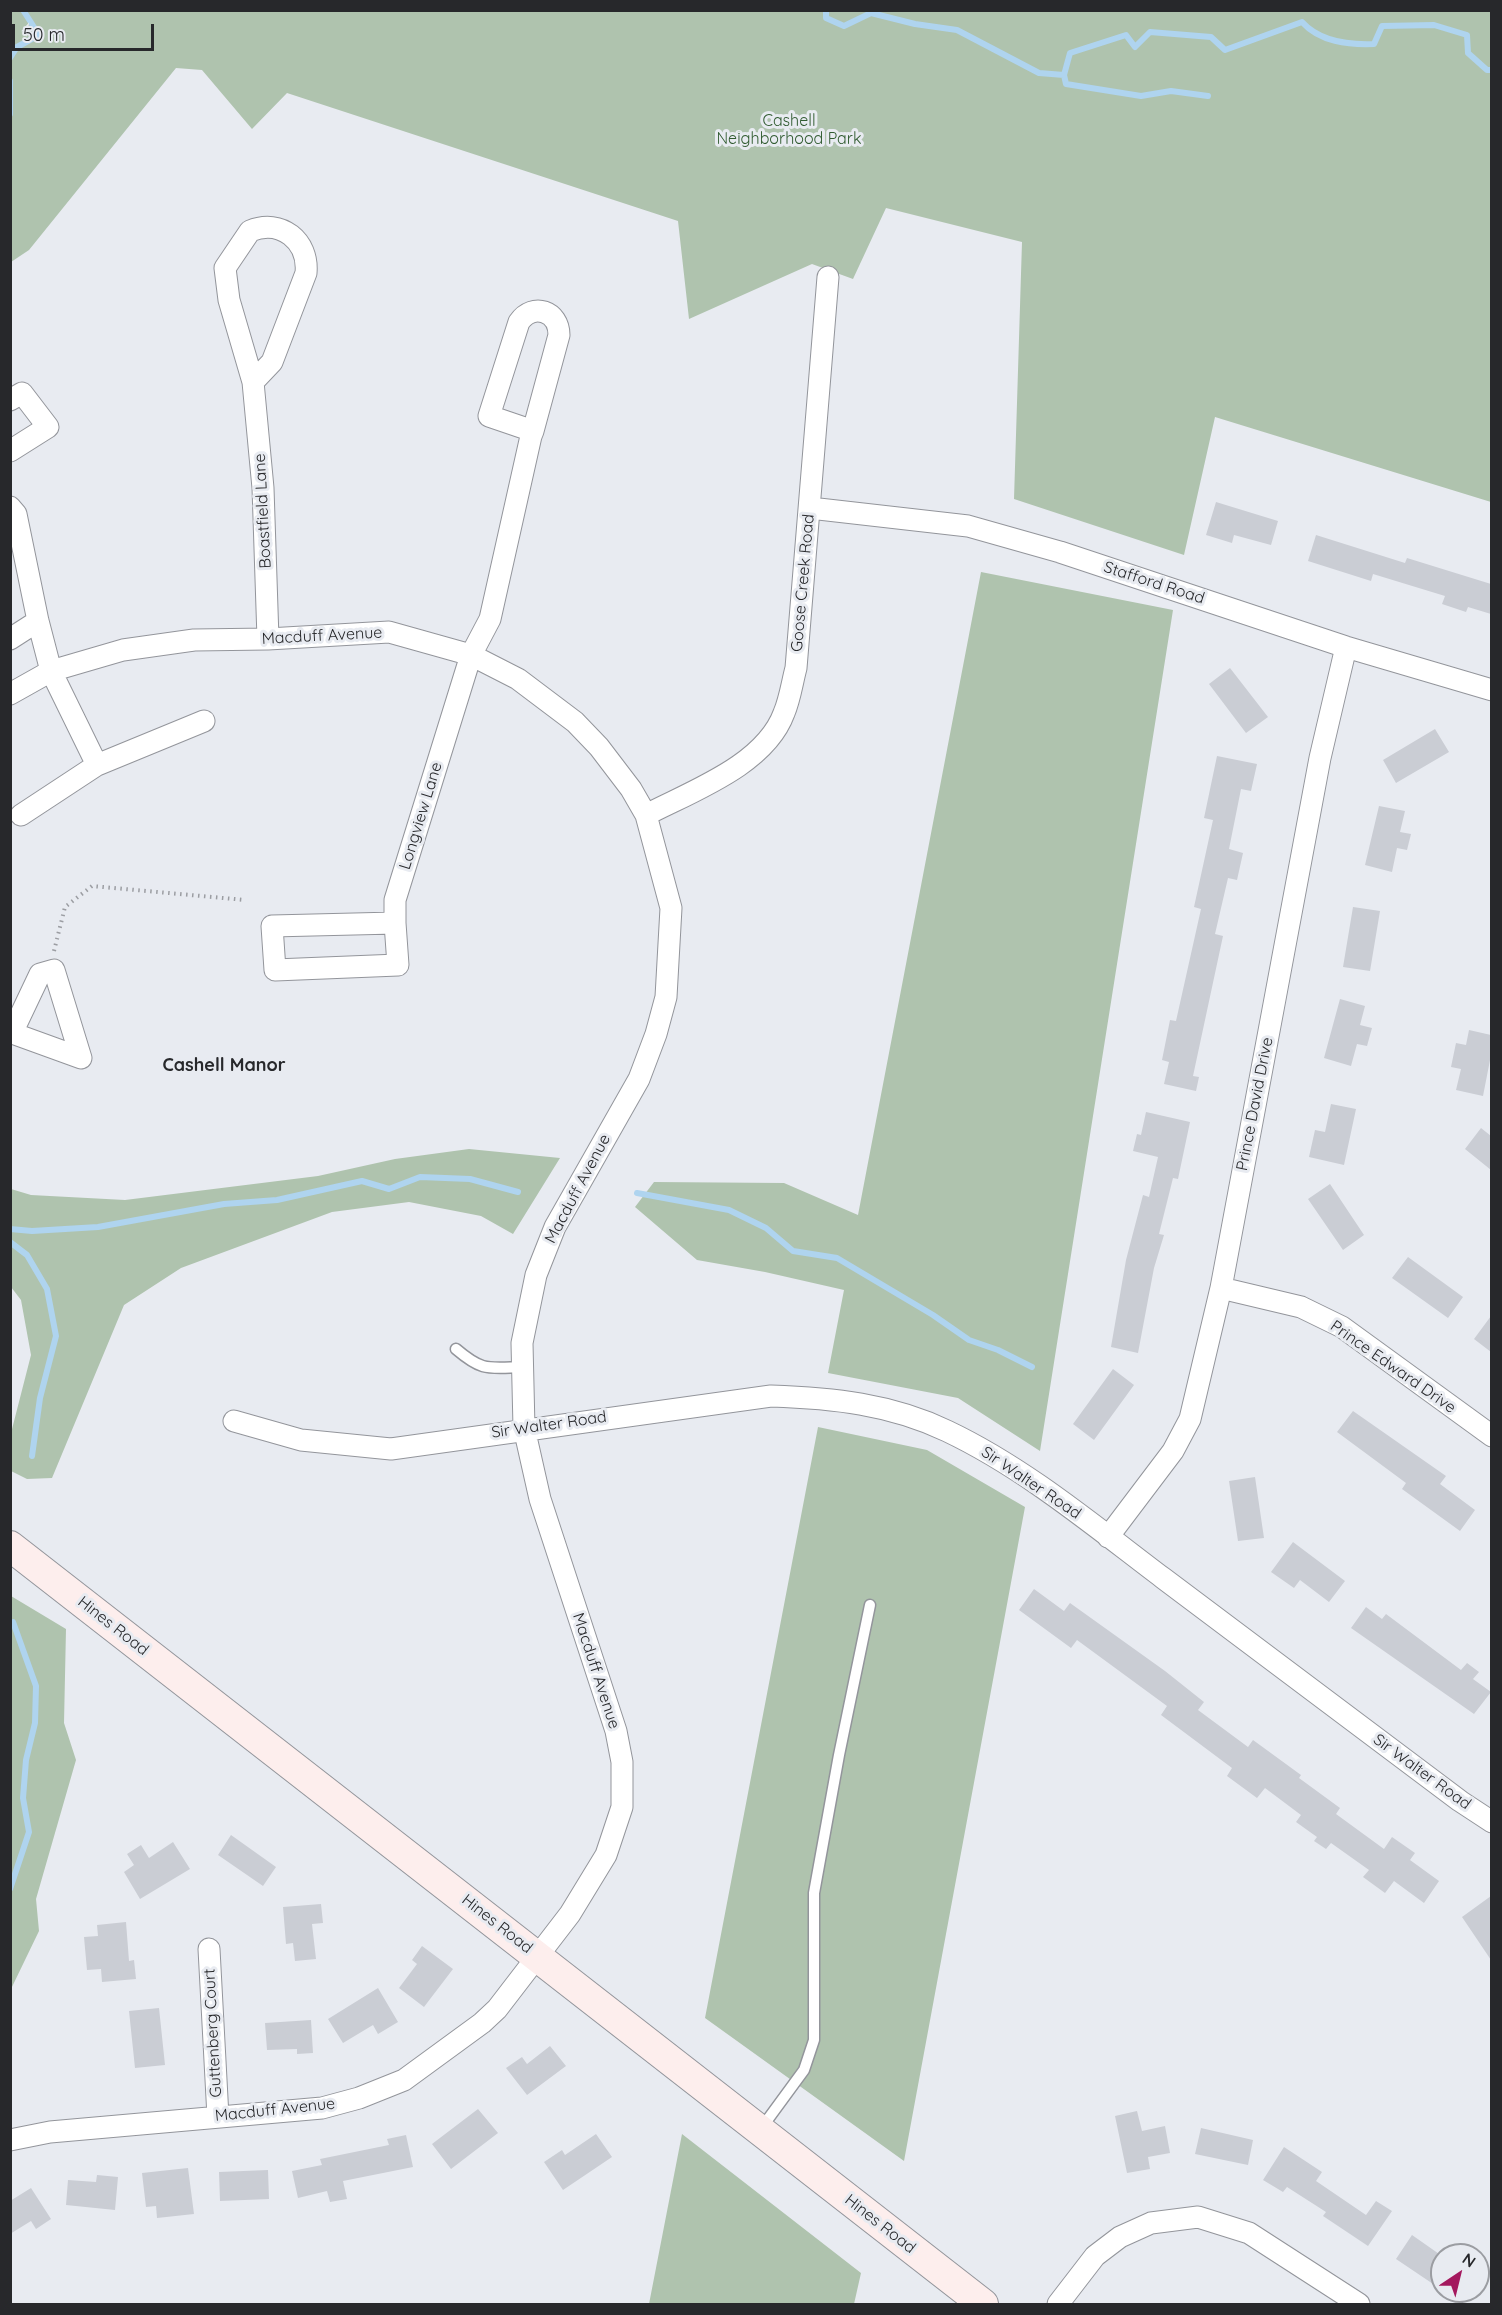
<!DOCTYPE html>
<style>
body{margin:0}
#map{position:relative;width:1502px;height:2315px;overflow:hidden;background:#e8ebf1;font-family:Quicksand,sans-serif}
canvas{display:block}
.frame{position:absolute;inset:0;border:12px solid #27282b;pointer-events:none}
.north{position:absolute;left:1430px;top:2243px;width:60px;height:60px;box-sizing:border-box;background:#e8ebf1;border:2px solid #9b9da2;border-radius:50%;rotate:35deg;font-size:16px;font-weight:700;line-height:24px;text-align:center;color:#27282b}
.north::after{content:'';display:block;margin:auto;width:21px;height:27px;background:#a4185e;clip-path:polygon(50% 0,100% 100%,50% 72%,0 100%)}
.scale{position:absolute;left:12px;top:24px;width:142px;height:27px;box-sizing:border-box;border:3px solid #27282b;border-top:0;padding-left:8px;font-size:18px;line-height:21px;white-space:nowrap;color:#27282b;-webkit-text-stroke:4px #e8ebf1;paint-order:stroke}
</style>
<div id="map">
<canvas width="1502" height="2315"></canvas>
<div class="frame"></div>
<div class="north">N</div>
<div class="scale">50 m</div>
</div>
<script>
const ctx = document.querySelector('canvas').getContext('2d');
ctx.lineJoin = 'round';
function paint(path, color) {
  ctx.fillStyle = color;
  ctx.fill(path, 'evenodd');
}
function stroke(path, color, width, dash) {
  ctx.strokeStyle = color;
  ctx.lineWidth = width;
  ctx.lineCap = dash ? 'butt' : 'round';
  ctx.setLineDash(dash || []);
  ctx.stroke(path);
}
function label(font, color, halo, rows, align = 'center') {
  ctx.font = font + ' Quicksand,sans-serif';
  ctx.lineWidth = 6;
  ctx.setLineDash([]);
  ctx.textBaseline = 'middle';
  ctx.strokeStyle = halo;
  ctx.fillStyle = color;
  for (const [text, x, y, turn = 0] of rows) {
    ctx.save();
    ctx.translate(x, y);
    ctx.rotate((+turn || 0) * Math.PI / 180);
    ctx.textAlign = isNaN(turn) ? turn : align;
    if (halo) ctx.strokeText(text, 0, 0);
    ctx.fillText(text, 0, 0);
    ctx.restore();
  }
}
paint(new Path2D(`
 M11,11H1491V502L1215,417L1184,555L1014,499L1022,242L886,208L853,279L812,264L689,319L678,221L287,93L252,129L202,70L176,68L29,250L11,262Z
 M981,572L1173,610L1040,1451L958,1398L828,1373L844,1290L765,1272L697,1260L635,1207L654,1182L784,1183L858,1215Z
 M469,1149L560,1158L513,1234L481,1216L409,1202L332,1212L181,1268L124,1305L52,1478L27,1479L11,1471V1433L31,1355L21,1300L11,1287V1189L31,1195L125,1200L318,1176L395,1159Z
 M818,1427L927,1450L1025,1507L904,2161L705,2018Z
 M11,1596L66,1629L64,1723L76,1760L36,1899L39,1931L11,1989Z
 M682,2134L861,2273L854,2304H649Z`), '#afc3ae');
stroke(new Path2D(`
 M826,10V18L844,26L871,13L915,24L957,30L1039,73L1064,75L1070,53L1126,35L1135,47L1150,32L1211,37L1225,50L1302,22C1320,42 1348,45 1374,44L1382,26L1434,25L1467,35L1468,53L1487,70H1492
 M10,58L17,47L39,35L23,10
 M1064,75L1066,84L1141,96L1171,91L1208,96
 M10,81V114
 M637,1193L729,1210L766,1228L793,1251L837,1258L933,1315L969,1340L998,1350L1032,1367
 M10,1229L32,1231L98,1227L224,1204L277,1200L362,1181L389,1189L420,1177L470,1179L518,1192
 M10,1242L27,1255L47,1289L56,1336L40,1398L32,1456
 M10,1889L29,1832L23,1798L26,1760L35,1723L36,1686L13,1622`), '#afd4ef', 6);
paint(new Path2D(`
 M1216,502L1278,521L1271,545L1234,535L1232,543L1206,535Z
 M1316,535L1405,563L1407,558L1491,584V614L1468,607L1466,612L1442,604L1445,596L1373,574L1371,581L1308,561Z
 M1230,668L1268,717L1246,733L1209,684Z
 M1435,729L1449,752L1396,783L1383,760Z
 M1217,756L1257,764L1251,791L1241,789L1229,849L1243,853L1237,880L1228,878L1215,934L1223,936L1193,1076L1199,1077L1196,1091L1164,1084L1169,1062L1162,1060L1170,1020L1176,1021L1201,909L1194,907L1213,820L1204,818Z
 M1379,806L1405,811L1400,832L1411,834L1407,850L1397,848L1392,872L1365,865Z
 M1353,907L1380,911L1370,971L1343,967Z
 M1340,999L1365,1006L1360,1025L1372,1028L1367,1046L1357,1044L1351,1066L1324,1058Z
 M1469,1030L1491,1035V1055L1483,1096L1456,1090L1461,1069L1451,1067L1456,1043L1466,1045Z
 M1331,1104L1356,1109L1344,1165L1309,1157L1315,1130L1325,1132Z
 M1146,1112L1190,1122L1178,1179L1173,1178L1159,1234L1164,1235L1154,1268L1138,1353L1111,1347L1126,1260L1143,1195L1149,1197L1158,1157L1133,1151L1137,1134L1141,1135Z
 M1481,1128L1491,1136V1170L1465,1149Z
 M1330,1184L1364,1235L1343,1250L1308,1199Z
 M1408,1257L1463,1297L1448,1318L1392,1278Z
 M1491,1316V1352L1474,1339Z
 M1113,1369L1134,1385L1094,1440L1073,1424Z
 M1353,1411L1446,1476L1440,1484L1475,1510L1460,1531L1402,1489L1406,1483L1337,1432Z
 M1255,1477L1264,1538L1238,1541L1229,1481Z
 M1293,1542L1345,1581L1329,1602L1300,1580L1294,1588L1271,1572Z
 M1034,1589L1064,1611L1070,1603L1165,1671L1204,1702L1198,1710L1248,1747L1253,1740L1301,1775L1299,1778L1340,1808L1336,1814L1384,1849L1392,1837L1415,1853L1410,1860L1439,1881L1424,1903L1394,1881L1385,1893L1363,1877L1369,1870L1331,1843L1326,1849L1314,1841L1317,1837L1296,1822L1301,1815L1265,1788L1257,1798L1227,1776L1232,1768L1161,1715L1167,1706L1077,1640L1071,1648L1019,1610Z
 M1366,1607L1382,1619L1386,1614L1461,1670L1467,1663L1479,1672L1473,1679L1491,1692L1474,1714L1351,1628Z
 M231,1835L276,1867L263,1886L218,1855Z
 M173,1842L190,1869L140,1899L124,1872L134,1865L127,1854L141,1845L149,1858Z
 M1491,1896V1960L1462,1917Z
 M321,1904L323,1923L312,1924L316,1959L295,1961L293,1943L286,1944L283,1907Z
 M126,1922L129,1961L134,1960L136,1979L102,1982L101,1969L87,1970L84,1937L98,1936L97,1925Z
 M422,1946L453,1969L424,2007L399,1988L417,1964L412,1960Z
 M378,1988L398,2022L378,2034L373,2025L343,2043L328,2019Z
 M159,2008L165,2065L135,2068L129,2011Z
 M311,2020L313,2053L297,2054V2049L267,2050L265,2023Z
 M550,2046L566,2066L527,2095L506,2068L522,2057L527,2064Z
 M478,2109L498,2133L451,2169L432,2144Z
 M1137,2111L1142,2131L1165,2126L1170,2153L1148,2157L1150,2169L1127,2173L1115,2116Z
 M1201,2128L1253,2140L1248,2165L1195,2154Z
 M596,2134L612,2157L563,2190L544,2162L562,2150L565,2155Z
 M406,2135L413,2167L343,2181L347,2199L330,2202L327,2191L298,2198L292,2171L322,2165L320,2159L389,2145L387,2139Z
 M1284,2147L1322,2172L1316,2181L1366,2215L1376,2201L1392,2211L1368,2246L1323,2216L1326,2212L1287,2187L1283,2192L1263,2180Z
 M188,2168L194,2214L157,2218L156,2206L146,2207L142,2173Z
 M268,2170L269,2199L220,2201L219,2172Z
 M97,2175L118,2177L115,2210L66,2205L68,2180L96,2182Z
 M31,2188L51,2219L36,2229L31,2221L10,2234V2201Z
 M1412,2235L1442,2256V2290L1396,2259Z`), '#cacdd4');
const lane = new Path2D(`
 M456,1349C483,1372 488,1368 523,1367
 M760,2130L804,2070L814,2040V1893L839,1755L870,1605`);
const street = new Path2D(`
 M253,382L272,362L306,273C309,241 281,218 250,231L225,268L229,300L253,382L263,488L268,639
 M10,400L22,393L48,427L10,451
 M10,507L16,514L38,621L51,671L97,765L204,721
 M810,508L968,526L1060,552L1346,647L1492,690
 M10,639L38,621
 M10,694L51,671L123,650L194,640L268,639L389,632L471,655L518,679L575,722L599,747L631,789L646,815L671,908L666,997L656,1034L639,1079L555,1227L536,1275L522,1343L524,1428L540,1499L616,1731L622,1762V1807L606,1855L570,1914L497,2009L482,2023L404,2080L359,2098L322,2108L50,2132L10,2140
 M21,815L97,765
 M646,815C692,791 765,765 784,713C790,699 792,683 796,668L828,277
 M395,923L398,965L275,970L272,926L395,923V900L471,655L490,619L531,436L533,431L559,335C559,311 533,302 519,322L489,416L533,431
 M54,970L81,1058L12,1033L40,974Z
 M1221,1288L1301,1307L1342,1327L1492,1436
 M234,1421L301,1440L391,1449L771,1396C832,1398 891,1404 947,1431C1025,1468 1094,1526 1163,1578C1262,1653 1361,1727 1460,1801L1492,1822
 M1108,1537L1173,1451L1190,1419L1221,1288L1320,758L1346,647
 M209,1949L218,2117
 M1058,2304L1095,2256L1120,2237L1151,2223L1198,2217L1249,2233L1359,2304`);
const secondary = new Path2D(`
 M10,1546L983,2304`);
stroke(lane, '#93959b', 13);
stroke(street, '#93959b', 23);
stroke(secondary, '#93959b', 32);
stroke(new Path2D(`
 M54,951L65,907L92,886L245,900`), '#9b9da2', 4, [1.5, 4.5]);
stroke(lane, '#fff', 10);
stroke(street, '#fff', 21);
stroke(secondary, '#fdeeed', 30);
label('16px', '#305b30', '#e8ebf1', [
 ["Cashell",789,121],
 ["Neighborhood Park",789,139]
]);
label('16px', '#27282b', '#e8ebf1', [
 ["Boastfield Lane",263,511,-93],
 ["Goose Creek Road",803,583,-85],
 ["Stafford Road",1154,583,18],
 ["Macduff Avenue",322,636,-3],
 ["Longview Lane",421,816,-73],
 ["Prince David Drive",1255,1104,-79],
 ["Macduff Avenue",578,1189,-62],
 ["Prince Edward Drive",1393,1367,35],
 ["Sir Walter Road",549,1425,-8],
 ["Sir Walter Road",1031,1483,34],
 ["Hines Road",113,1626,38],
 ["Macduff Avenue",596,1671,72],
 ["Sir Walter Road",1422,1772,36],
 ["Hines Road",497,1924,38],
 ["Guttenberg Court",213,2033,-93],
 ["Macduff Avenue",275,2110,-6],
 ["Hines Road",880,2224,38]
]);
label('bold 18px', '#27282b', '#e8ebf1', [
 ["Cashell Manor",224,1066]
]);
</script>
